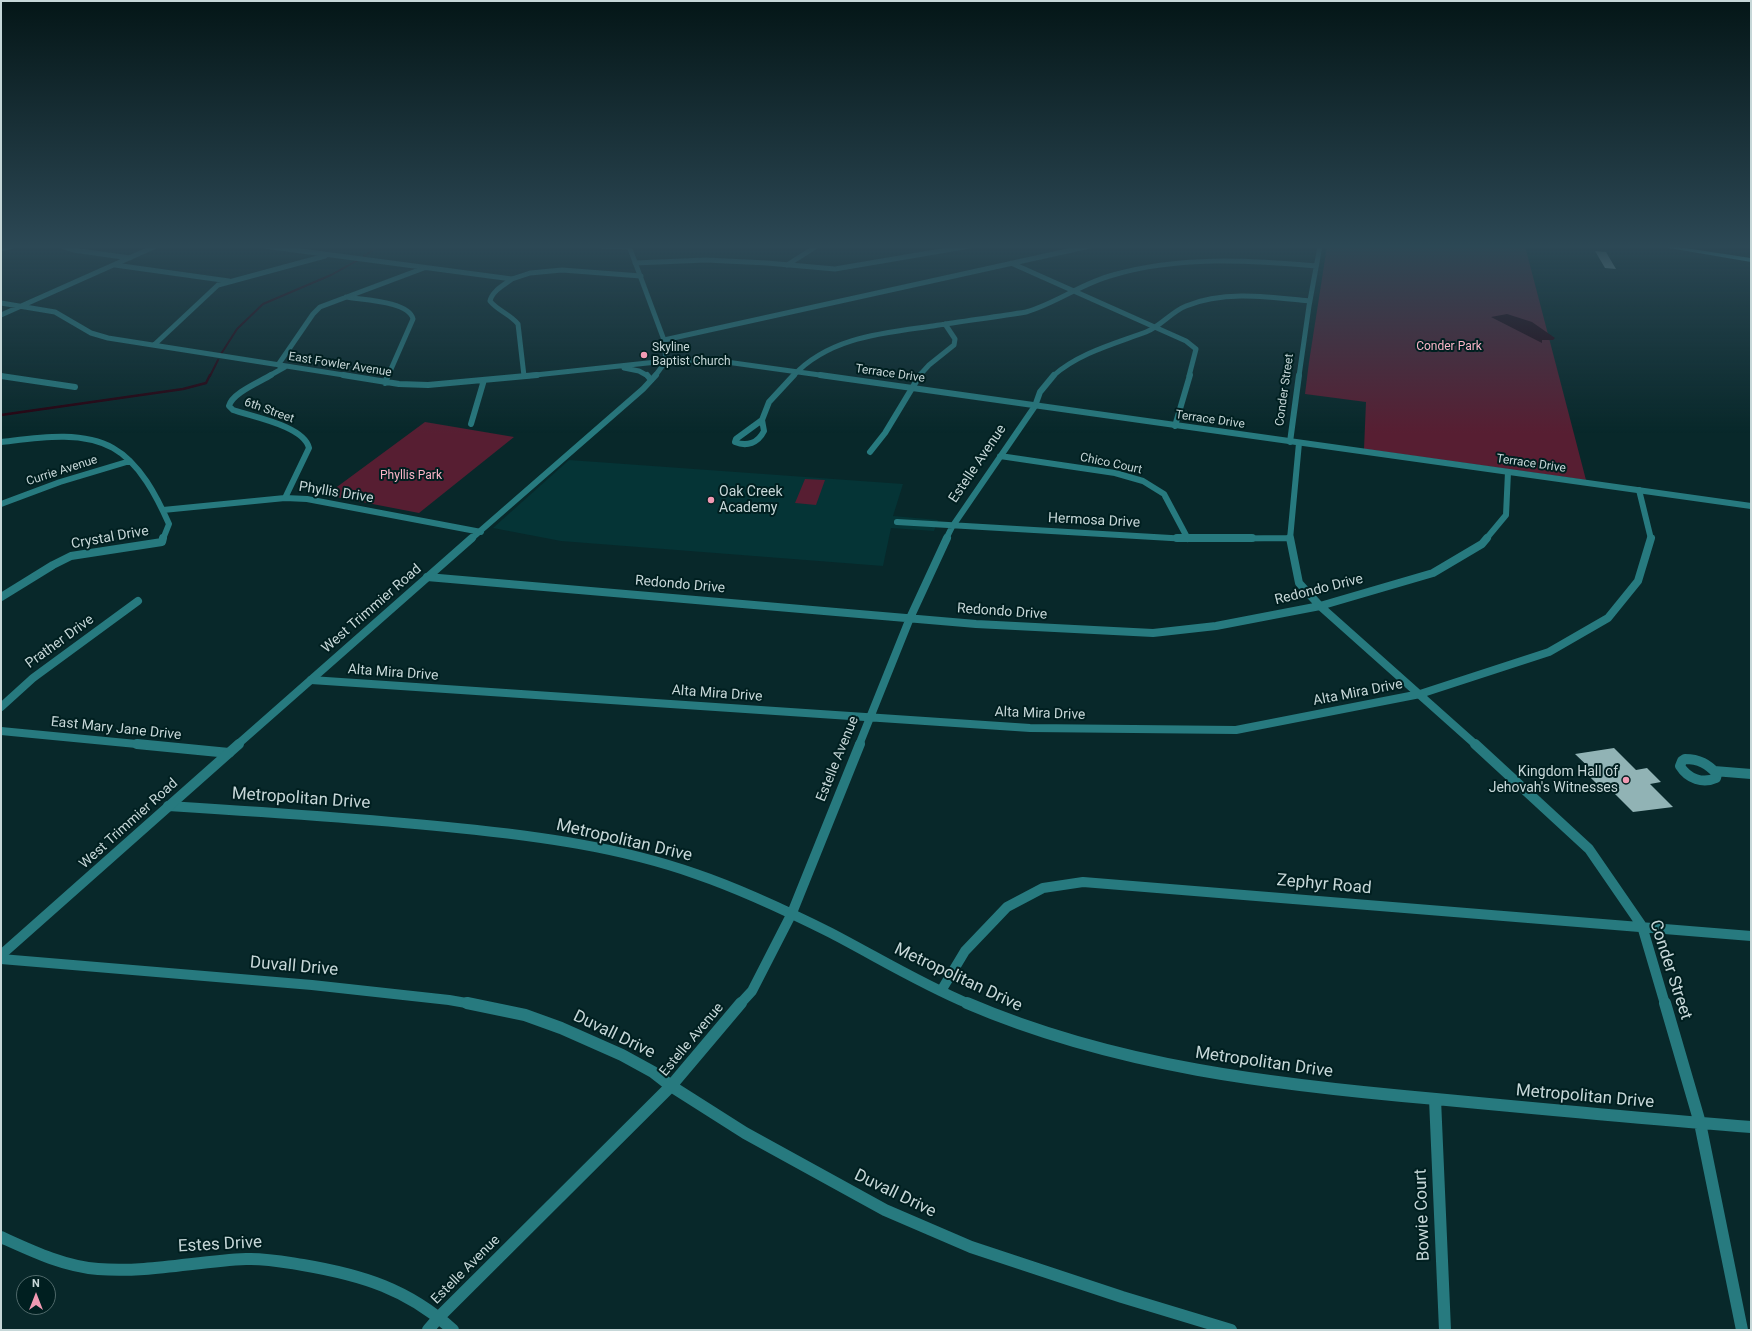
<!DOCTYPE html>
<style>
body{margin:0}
#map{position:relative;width:1752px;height:1331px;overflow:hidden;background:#08282a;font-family:Roboto,sans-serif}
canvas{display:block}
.frame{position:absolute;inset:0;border:2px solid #c6d7d8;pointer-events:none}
.north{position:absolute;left:16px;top:1275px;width:40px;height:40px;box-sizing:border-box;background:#001f20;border:1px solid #4f696a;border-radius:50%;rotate:0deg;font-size:11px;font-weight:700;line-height:16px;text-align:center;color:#c6d7d8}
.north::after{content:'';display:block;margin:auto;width:14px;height:18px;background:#f19ab3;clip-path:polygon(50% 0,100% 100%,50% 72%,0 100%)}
</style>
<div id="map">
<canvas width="1752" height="1331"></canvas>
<div class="frame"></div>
<div class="north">N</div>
</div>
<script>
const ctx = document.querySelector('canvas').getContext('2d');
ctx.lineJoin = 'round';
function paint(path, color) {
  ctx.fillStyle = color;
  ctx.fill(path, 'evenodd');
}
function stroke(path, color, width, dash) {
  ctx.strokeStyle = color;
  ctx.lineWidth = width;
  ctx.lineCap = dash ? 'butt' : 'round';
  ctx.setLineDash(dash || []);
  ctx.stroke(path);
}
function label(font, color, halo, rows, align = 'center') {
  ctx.font = font + ' Roboto,sans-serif';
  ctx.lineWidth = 4;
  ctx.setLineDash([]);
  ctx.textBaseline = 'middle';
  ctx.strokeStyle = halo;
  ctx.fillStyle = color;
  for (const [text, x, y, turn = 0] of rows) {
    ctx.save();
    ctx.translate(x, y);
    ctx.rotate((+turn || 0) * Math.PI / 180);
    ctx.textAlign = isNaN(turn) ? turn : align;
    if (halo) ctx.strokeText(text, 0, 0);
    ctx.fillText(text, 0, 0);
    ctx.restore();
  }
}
paint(new Path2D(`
 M569,460L903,484L893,516L938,520L934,531L891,528L883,566L561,541L493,528Z`), '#053436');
paint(new Path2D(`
 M1327,246H1525L1586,480L1364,449L1366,402L1305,394L1309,362Z
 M425,422L514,437L419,513L326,495Z
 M805,479L825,480L816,505L795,503Z`), '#571e32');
paint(new Path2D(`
 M1507,314L1532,322L1555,338L1553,340H1542V343L1491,317Z`), '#26010f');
stroke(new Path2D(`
 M364,256L379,246
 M221,354L237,329L263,304L331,275L358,260
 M210,376L218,360`), '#26010f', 2);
stroke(new Path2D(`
 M1,415L183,389L206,383L210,375`), '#26010f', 2.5);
paint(new Path2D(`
 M1595,251L1606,252L1616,269L1605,268Z
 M1614,748L1636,770L1647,768L1661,782L1650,784L1673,807L1633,812L1607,786L1600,787L1590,777L1598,776L1575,754Z`), '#91b3b5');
stroke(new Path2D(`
 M61,246L73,250L130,258
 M264,246L512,279L530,273L562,270L641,276
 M599,246L629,247
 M635,263L706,260L767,263L835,269L970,246
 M1011,263L1186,341L1196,349L1189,376
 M115,265L229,281
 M787,265L817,246
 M512,279C504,285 492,291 490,301C498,311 510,314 518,324L524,376
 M346,297C362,300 409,301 413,319L388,376
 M1,303L55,312L91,333L108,338L350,376
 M1,315L156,246
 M664,340L1090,246
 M154,345L218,285L325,256
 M278,365L313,314L320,307L424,268
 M624,368L639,371L648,376
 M269,376L285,367
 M526,376L666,361
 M793,376C829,337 883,333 933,326C964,321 995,317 1026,312C1057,303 1082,283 1113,275C1179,256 1248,260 1316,266
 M919,376L929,365L954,345L955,339L945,324
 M1053,376C1079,353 1114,344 1146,332C1161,326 1171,312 1186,306C1224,290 1270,297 1310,301
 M1299,376L1309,306L1320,246`), '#277a7f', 5);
stroke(new Path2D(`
 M271,375C260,382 232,393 229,406L233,410C253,417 304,426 309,448L285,498
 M343,375L399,384L428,385L537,375
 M647,375L651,380
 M1,376L75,387
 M385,383L388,375
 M762,420L764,431C758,443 747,447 735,442L736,439Z
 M762,420L769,402L794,375
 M471,424L484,380
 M1175,426L1190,375
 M1,442C36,438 81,430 113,448C140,463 157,497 169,524L163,539
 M1290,442L1299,375
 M870,452L885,433L920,375
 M1000,456L1115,473L1143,481L1164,494L1188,539
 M1639,490L1651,539
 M1,504L60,482L130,461
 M163,510L285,498L307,499L481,532
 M897,522L1188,539L1290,538
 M946,539L952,527L1035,406L1040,392L1054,375
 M1290,539L1299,443
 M1486,539L1506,515L1508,472`), '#277a7f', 6);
stroke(new Path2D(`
 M1177,538H1252
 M1290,538L1299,583L1320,606L1476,745
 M427,577L976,624L1153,633L1216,626L1320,606L1433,573L1482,544L1487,538
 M1,597L53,565L71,556L162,542L163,538
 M311,680L1030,728L1236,730L1420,694L1549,652L1608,618L1638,581L1651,538
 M1,707L33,678L138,601
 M1,731L147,745
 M859,745L910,618L947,538`), '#277a7f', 8);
stroke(new Path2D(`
 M137,744L229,753
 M1475,744L1589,849L1642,926L1665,1004
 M1685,759C1699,759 1708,764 1717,774L1716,778C1703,784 1688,779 1680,766L1682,761Z
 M1714,771L1751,774
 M168,806C264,812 361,818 457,828C537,836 620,847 696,874C743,890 787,911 831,933C877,957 921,984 969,1004
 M1,959L312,985L449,1000L472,1004
 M941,991L965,951L1007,907L1043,888L1083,882L1751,936
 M740,1004L752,991L792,913L860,744`), '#277a7f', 10);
stroke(new Path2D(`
 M467,1003L525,1015L561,1028L622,1055L653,1072L671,1086L745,1133L885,1210L971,1247L1122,1297L1231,1330
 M967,1003C1116,1067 1276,1085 1436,1099C1541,1109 1646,1119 1751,1127
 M1665,1003L1700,1123L1742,1330
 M1435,1099L1445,1330
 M1,1237C32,1251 63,1266 98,1269C148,1273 197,1261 246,1259C265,1258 284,1262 303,1265C362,1275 408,1289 453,1330
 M428,1330L440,1316L671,1086L741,1003`), '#277a7f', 12);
stroke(new Path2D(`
 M629,246L664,340L666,361L655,376
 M1,249L13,246
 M666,361L712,360L827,376`), '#277a7f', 5);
stroke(new Path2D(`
 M820,375L1751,506
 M471,539L643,389L656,375`), '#277a7f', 6);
stroke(new Path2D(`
 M237,745L472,538`), '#277a7f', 8);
stroke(new Path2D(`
 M1,955L239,744`), '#277a7f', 10);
paint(new Path2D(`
 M1657,246H1672L1751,258V262Z`), '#40cdd5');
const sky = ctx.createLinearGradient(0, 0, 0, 433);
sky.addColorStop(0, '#041617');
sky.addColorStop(0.57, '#2c4855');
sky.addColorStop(1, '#2c485500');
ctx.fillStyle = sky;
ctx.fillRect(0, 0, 1752, 433);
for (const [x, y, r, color] of [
 [644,355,4,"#f19ab3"],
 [711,500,4,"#f19ab3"],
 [1626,780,4,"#f19ab3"]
]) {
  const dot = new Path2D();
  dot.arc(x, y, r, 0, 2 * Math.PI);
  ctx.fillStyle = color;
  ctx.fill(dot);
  stroke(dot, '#001f20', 1.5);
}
label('12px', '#fab4c7', '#001f20', [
 ["Conder Park",1449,347],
 ["Phyllis Park",411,476]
]);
label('12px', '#c6d7d8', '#001f20', [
 ["Skyline",652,348],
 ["Baptist Church",652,362]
], 'left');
label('12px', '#c6d7d8', '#001f20', [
 ["East Fowler Avenue",340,365,9],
 ["Terrace Drive",890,374,8],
 ["Conder Street",1285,390,-82],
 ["6th Street",269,411,20],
 ["Terrace Drive",1210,420,8],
 ["Chico Court",1111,464,12],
 ["Terrace Drive",1531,464,8],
 ["Currie Avenue",62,471,-18]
]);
label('14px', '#c6d7d8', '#001f20', [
 ["Estelle Avenue",978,464,-56],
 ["Phyllis Drive",336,493,9],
 ["Hermosa Drive",1094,521,3],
 ["Crystal Drive",110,538,-10],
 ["Redondo Drive",680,585,5],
 ["Redondo Drive",1319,590,-14],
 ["West Trimmier Road",372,609,-41],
 ["Redondo Drive",1002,612,4],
 ["Prather Drive",60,642,-36],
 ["Alta Mira Drive",393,673,4],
 ["Alta Mira Drive",1358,693,-11],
 ["Alta Mira Drive",717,694,4],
 ["Alta Mira Drive",1040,714,2],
 ["East Mary Jane Drive",116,729,6],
 ["Estelle Avenue",838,759,-68],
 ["West Trimmier Road",129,824,-42],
 ["Estelle Avenue",692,1040,-50],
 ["Estelle Avenue",466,1270,-45]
]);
label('14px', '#c6d7d8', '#001f20', [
 ["Oak Creek",719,492],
 ["Academy",719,508],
 ["Kingdom Hall of",1618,772,"right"],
 ["Jehovah's Witnesses",1618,788,"right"]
], 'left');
label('17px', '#c6d7d8', '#001f20', [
 ["Metropolitan Drive",301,799,4],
 ["Metropolitan Drive",624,841,13],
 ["Zephyr Road",1324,885,5],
 ["Duvall Drive",294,967,5],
 ["Conder Street",1670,970,72],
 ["Metropolitan Drive",958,978,25],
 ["Duvall Drive",614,1035,26],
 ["Metropolitan Drive",1264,1063,8],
 ["Metropolitan Drive",1585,1097,5],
 ["Duvall Drive",895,1194,26],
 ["Bowie Court",1423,1215,-92],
 ["Estes Drive",220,1245,-3]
]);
</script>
